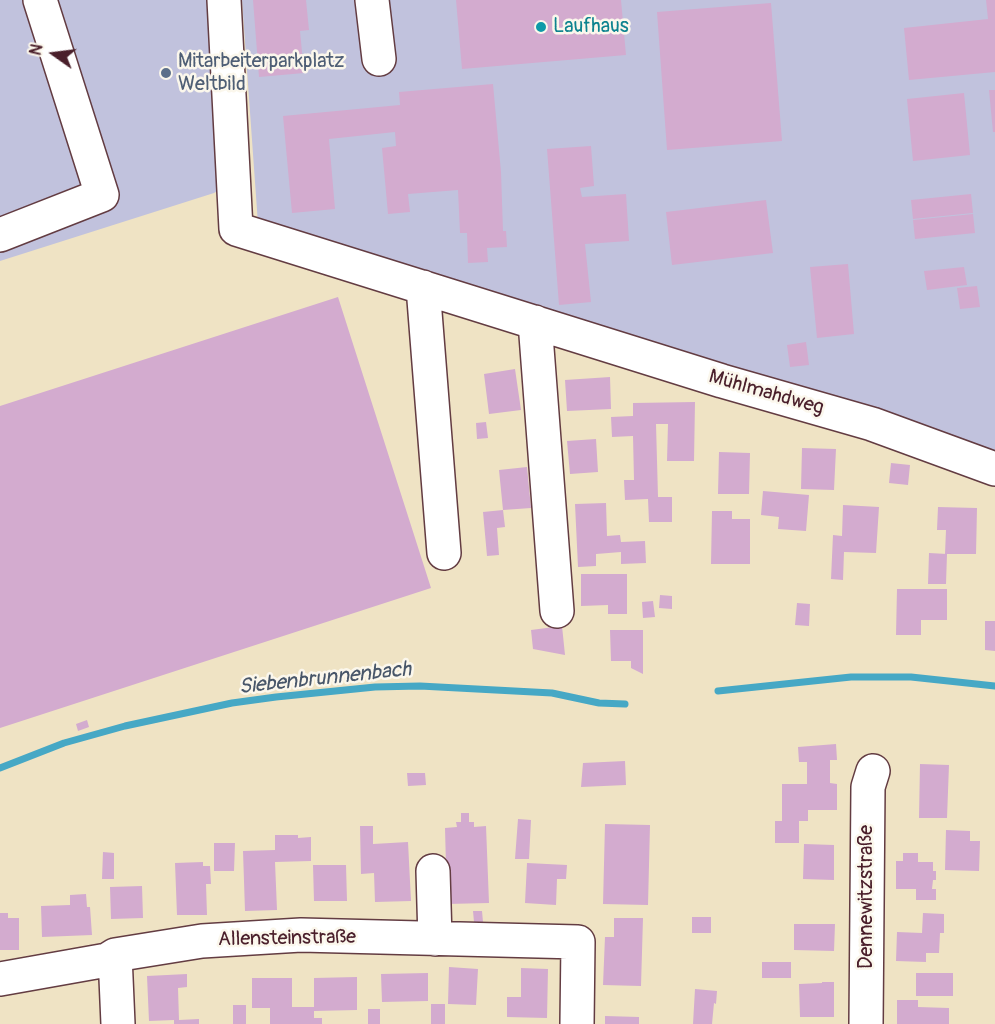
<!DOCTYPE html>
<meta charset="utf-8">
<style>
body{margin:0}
#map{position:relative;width:995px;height:1024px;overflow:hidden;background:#efe3c4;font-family:Pangolin,sans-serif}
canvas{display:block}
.north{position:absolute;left:24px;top:24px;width:60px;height:60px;-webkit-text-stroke:4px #fbf7ec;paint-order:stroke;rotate:284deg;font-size:16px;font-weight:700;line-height:24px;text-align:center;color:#4a1f2b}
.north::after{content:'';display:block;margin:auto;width:21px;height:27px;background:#4a1f2b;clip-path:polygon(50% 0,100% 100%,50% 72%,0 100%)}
</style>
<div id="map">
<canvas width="995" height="1024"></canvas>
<div class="north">N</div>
</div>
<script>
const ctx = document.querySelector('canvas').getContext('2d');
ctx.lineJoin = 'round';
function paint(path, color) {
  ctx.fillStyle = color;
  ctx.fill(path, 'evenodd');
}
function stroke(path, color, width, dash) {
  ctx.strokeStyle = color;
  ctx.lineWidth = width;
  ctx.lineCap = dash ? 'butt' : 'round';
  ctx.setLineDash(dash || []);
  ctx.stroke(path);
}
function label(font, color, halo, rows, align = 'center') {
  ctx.font = font + ' Pangolin,sans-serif';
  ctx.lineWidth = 5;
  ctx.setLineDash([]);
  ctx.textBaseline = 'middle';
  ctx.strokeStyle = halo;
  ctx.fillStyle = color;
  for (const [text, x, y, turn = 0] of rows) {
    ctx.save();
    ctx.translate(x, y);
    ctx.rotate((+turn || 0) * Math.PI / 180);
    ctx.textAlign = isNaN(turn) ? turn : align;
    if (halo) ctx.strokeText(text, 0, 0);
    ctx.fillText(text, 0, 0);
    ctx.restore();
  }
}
paint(new Path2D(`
 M0,0H214L225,186L214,193L0,261Z
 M242,0H995V456L637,345L258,224Z`), '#c1c2dd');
stroke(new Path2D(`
 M718,691L851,677H911L995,686
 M0,768L64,743L125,726L232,703L276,697L375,687L420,686L552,693L599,703L625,704`), '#46a8c5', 7);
paint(new Path2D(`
 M253,0H306L309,30L300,31L304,73L259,77Z
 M456,0H621L626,55L462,69Z
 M986,0H995V72L909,80L904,28L988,19Z
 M771,3L782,141L667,150L657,12Z
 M493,84L501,172L503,231H506L507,247L487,248L488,262L468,263L467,233H460L458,190L408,194L410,212L388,214L382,148L396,146L395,132L329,139L335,209L292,213L283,116L400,105L399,92Z
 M989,90H995V132H993Z
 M964,93L970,155L913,161L907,99Z
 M591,146L594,186L580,188L582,197L626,194L629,241L585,244L591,302L559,305L547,149Z
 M971,194L973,213L913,219L911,200Z
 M766,200L773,253L672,265L666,212Z
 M973,214L975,233L915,239L913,220Z
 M848,264L854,334L817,338L810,267Z
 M964,267L967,285L927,290L924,271Z
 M977,286L980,307L960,309L957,288Z
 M338,297L431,588L0,728V406Z
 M806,342L809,365L790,367L787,345Z
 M515,369L521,410L489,414L484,374Z
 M610,377L611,409L567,411L565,380Z
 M695,402L694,461H667L668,424H656L658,497H672V522H649L648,499L625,500L624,480H634L633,436L612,437L611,417L633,416V403Z
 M486,422L488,438L477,439L476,423Z
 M596,439L598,472L570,474L567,441Z
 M802,448L836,449L834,490L801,489Z
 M719,452L750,453L749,494H718Z
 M891,463L910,465L908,485L889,483Z
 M527,467L531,508L503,510L499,470Z
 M763,491L809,495L806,531L778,529L779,517L761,515Z
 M606,503L607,536L620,535L621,542L645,541L646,563L621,564V552L596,554V566L578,567L575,504Z
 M843,505L879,507L876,553L844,552L843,580L831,579L833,535L842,536Z
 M938,507L977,508L976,554H945L946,530H937Z
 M503,510L505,527L497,528L499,555L487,556L483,512Z
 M712,511H732V519H750V564H711Z
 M929,553L947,554L946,584H928Z
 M581,574H627V614H608V605L581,606Z
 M897,589H947V620H921V635H896Z
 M660,595L672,596V609L659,608Z
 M653,601L655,617L643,618L642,602Z
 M797,603L810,604L809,626L795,625Z
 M985,621H995V651L985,650Z
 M562,626L565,655L533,649L531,630Z
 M610,630H643V674L631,668V661H611Z
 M87,720L89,727L78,731L76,724Z
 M836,744L837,760H830V783L837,784V810H808V821H799V843H775V821H782V784H807V762H799L798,747Z
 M625,761L626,785L581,787L583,763Z
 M920,764L949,765L947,818H919Z
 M407,773H425L426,785L408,786Z
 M461,813H469V822H474V827L486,826L489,903L447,904L445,828L457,827L456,822H461Z
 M518,819L531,820L529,859H515Z
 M605,824L650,825L648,905L603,904Z
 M360,826H373V844L408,842L411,901L375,902L374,873L361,874Z
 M946,830L970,831V841H980L979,871L945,870Z
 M275,835H298V838L311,837V861L275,862L277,910L245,911L243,851L275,850Z
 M214,843H235L234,871H214Z
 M804,844L834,845V880L803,879Z
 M103,852L114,853V879H102Z
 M903,853H918V862H933V871H936V880H933L932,889H936V900H916V889H896V861H903Z
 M203,862V866H210L211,884H206L207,915H177L175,863Z
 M527,863L567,865L566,879H557L556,905L525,903Z
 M313,865H346L347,901H314Z
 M142,886L143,918L111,919L110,887Z
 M86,894L87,907H90L92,935L42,937L41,906L70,905V895Z
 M473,911H482L483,922H474Z
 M0,913H8V918H19V950H0Z
 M923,913L944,914V933H940L939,953H926V962L896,961L897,932L922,933Z
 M692,917H711V933H692Z
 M614,918H643L641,986L603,985L605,937H614Z
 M794,924H835L834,951L794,950Z
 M762,962H791V978H762Z
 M449,967L478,969L476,1005L448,1004Z
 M521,968L548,969L547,1018L507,1017V997H521Z
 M428,973V1001L382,1002L381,974Z
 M916,973H953V996H916Z
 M187,974V987L178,988L179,1020L199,1019V1024H174V1020L149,1021L147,976Z
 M357,977V1010L314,1011V1018H322V1024H270V1008H252V978H292V1007H314V978Z
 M822,982H834V1017H800L799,984L822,983Z
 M695,989L717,991L716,1004L714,1003L712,1024H693Z
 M897,1000H918V1007L949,1008V1024H897Z
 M431,1004H445V1024H431Z
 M233,1005H246V1024H233Z
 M368,1009H380V1024H368Z
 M605,1016L639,1017V1024H605Z`), '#d3abcf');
const minor = new Path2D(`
 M224,0L236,229L722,381L872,424L995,469
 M372,0L379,59
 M0,235L102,195L40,0
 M423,287L444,553
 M535,322L557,611
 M433,871L435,939
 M115,955L118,1024
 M0,979L107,960L115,955L202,941L301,935L578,942L577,1024
 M866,1024L868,787L873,771`);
stroke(minor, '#633c42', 36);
stroke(minor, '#fff', 33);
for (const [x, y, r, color] of [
 [541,27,6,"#0f9aa8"],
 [166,73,6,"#5c6f8a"]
]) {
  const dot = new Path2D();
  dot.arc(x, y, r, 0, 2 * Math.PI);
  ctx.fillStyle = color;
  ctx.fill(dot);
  stroke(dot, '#fbf7ec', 2);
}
label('20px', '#0d838f', '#fbf7ec', [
 ["Laufhaus",553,27]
], 'left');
label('20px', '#4e5e75', '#fbf7ec', [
 ["Mitarbeiterparkplatz",178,62],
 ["Weltbild",178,85]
], 'left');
label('20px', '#4a1f2b', '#fbf7ec', [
 ["Mühlmahdweg",766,393,16],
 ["Dennewitzstraße",867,897,-90],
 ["Allensteinstraße",287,939,-1]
]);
label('italic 21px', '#485669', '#fbf7ec', [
 ["Siebenbrunnenbach",325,679,-6]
]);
</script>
